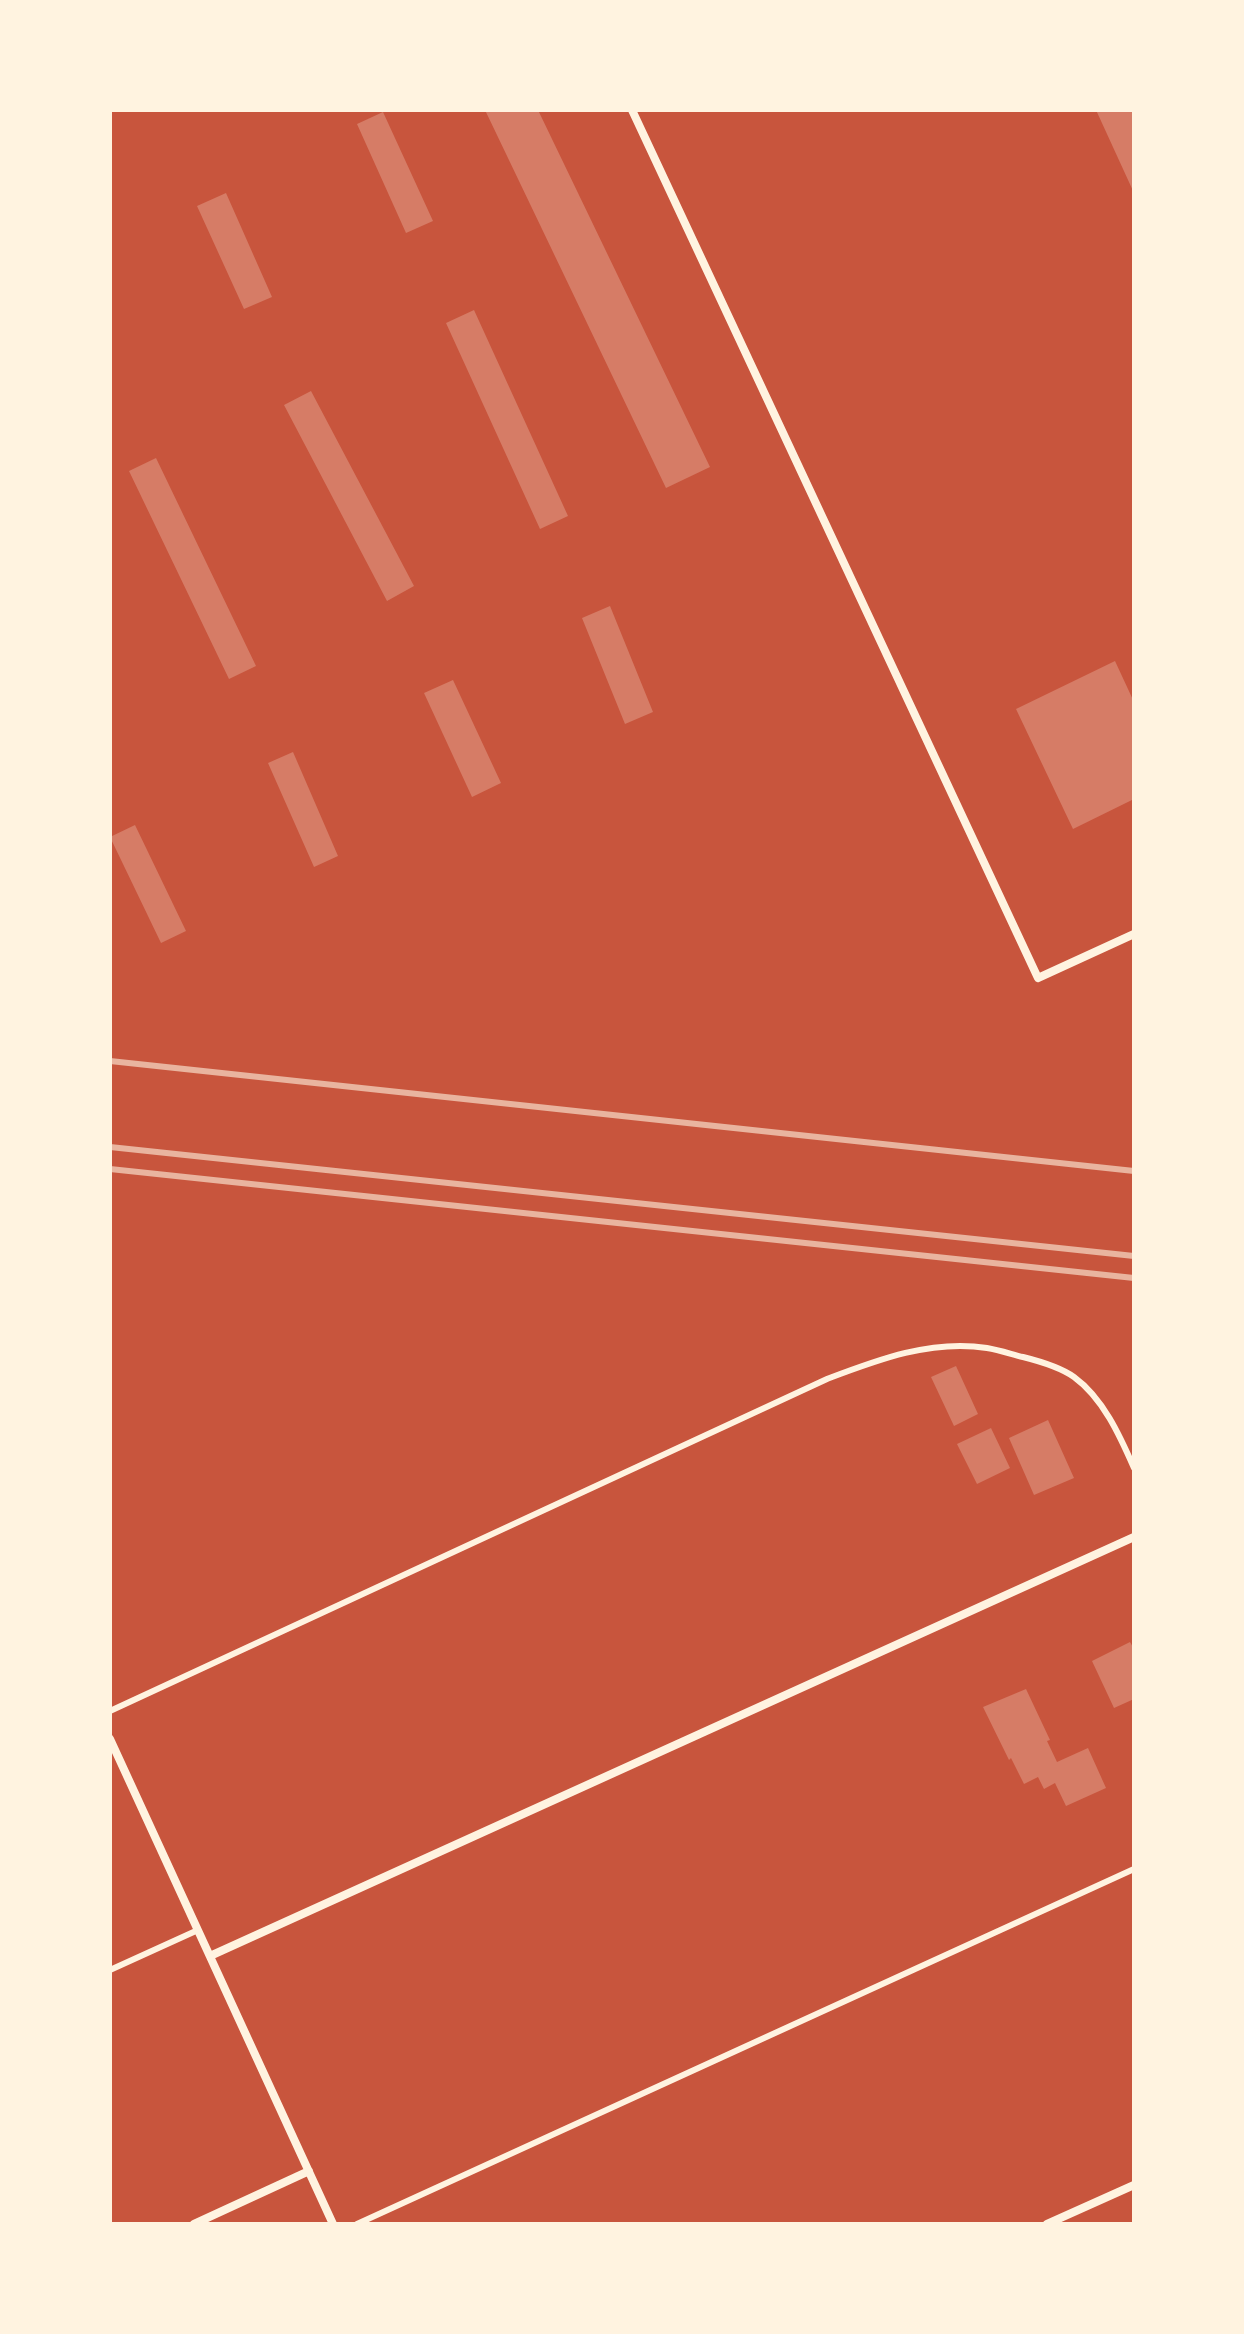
<!DOCTYPE html>
<style>
body{margin:0}
#map{position:relative;width:1244px;height:2334px;overflow:hidden;background:#c8553d;font-family:"IBM Plex Sans",sans-serif}
canvas{display:block}
.frame{position:absolute;inset:0;border:112px solid #fff3e0;pointer-events:none}
</style>
<div id="map">
<canvas width="1244" height="2334"></canvas>
<div class="frame"></div>
</div>
<script>
const ctx = document.querySelector('canvas').getContext('2d');
ctx.lineJoin = 'round';
function paint(path, color) {
  ctx.fillStyle = color;
  ctx.fill(path, 'evenodd');
}
function stroke(path, color, width, dash) {
  ctx.strokeStyle = color;
  ctx.lineWidth = width;
  ctx.lineCap = dash ? 'butt' : 'round';
  ctx.setLineDash(dash || []);
  ctx.stroke(path);
}
paint(new Path2D(`
 M485,110H538L710,467L666,488Z
 M1096,110H1134V193Z
 M383,112L433,221L406,233L357,124Z
 M226,193L272,297L244,309L197,206Z
 M474,310L568,516L540,529L446,323Z
 M311,391L414,586L387,601L284,405Z
 M156,458L256,666L229,679L129,471Z
 M610,606L653,712L625,724L582,618Z
 M1115,661L1134,702V799L1073,829L1016,709Z
 M453,680L501,783L472,797L424,693Z
 M293,752L338,856L314,867L268,763Z
 M135,825L186,931L161,943L110,837Z
 M956,1366L978,1414L954,1426L931,1377Z
 M1048,1420L1074,1478L1034,1495L1009,1438Z
 M991,1428L1010,1468L977,1484L957,1444Z
 M1130,1642L1134,1649V1699L1114,1708L1092,1661Z
 M1026,1689L1050,1740L1047,1741L1057,1762L1088,1748L1106,1788L1066,1806L1055,1783L1044,1789L1038,1777L1024,1784L1011,1758L1009,1760L983,1707Z`), '#d67c66');
stroke(new Path2D(`
 M110,1711L827,1379C877,1360 932,1339 987,1348C999,1350 1011,1354 1023,1357C1039,1361 1060,1367 1074,1377C1103,1398 1120,1436 1134,1468
 M110,1970L198,1930
 M357,2224L1134,1869`), '#fff3e0', 6);
stroke(new Path2D(`
 M632,110L1038,978L1134,934
 M110,1739L333,2224
 M210,1956L1134,1537
 M194,2224L309,2171
 M1047,2224L1134,2185`), '#fff3e0', 8);
stroke(new Path2D(`
 M110,1061L1134,1171
 M110,1147L1134,1256
 M110,1169L1134,1278`), '#e9b49f', 6);
</script>
